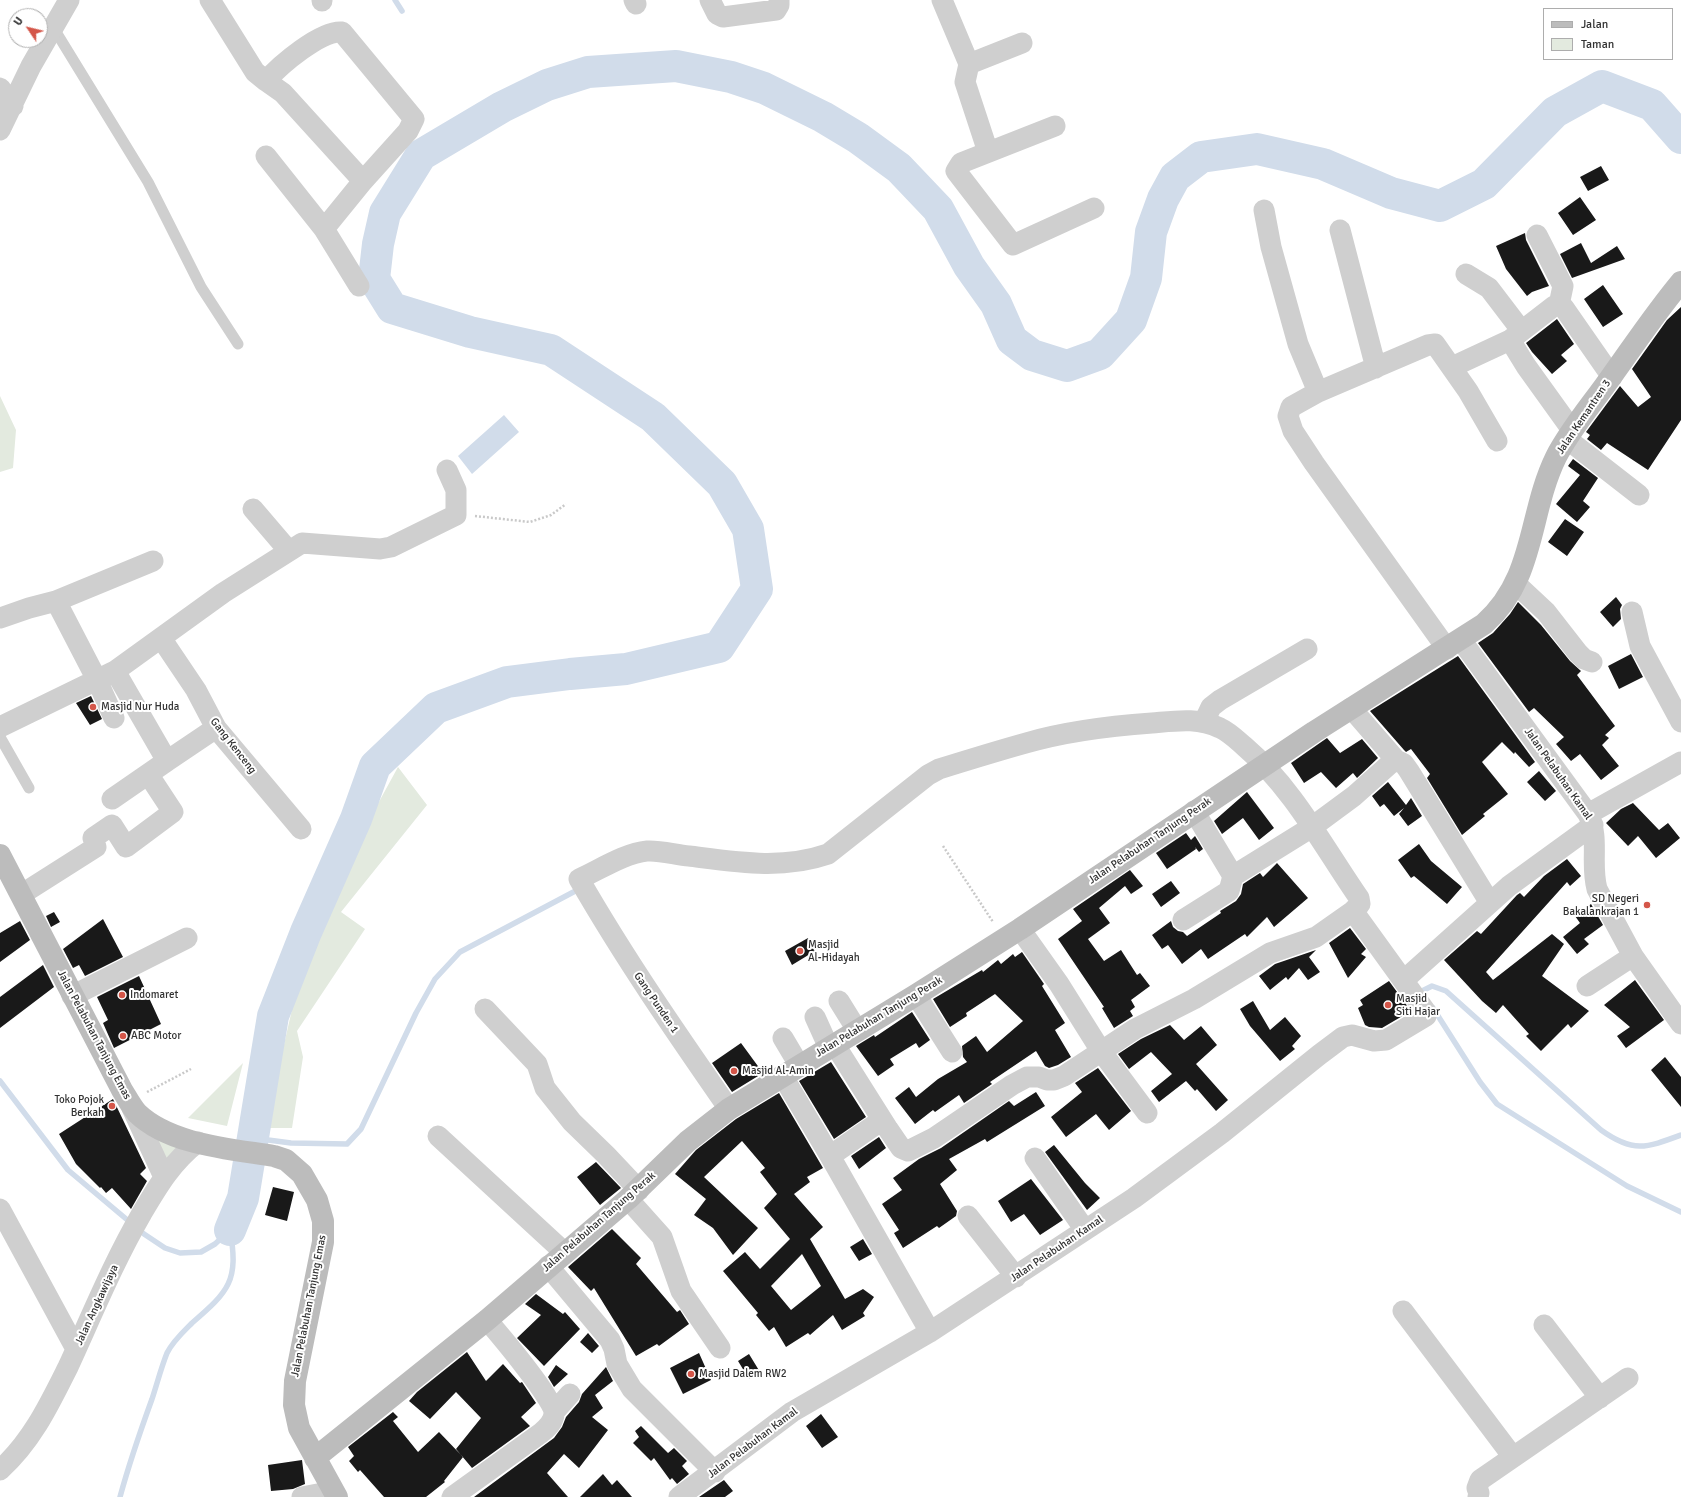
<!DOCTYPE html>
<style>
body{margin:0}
#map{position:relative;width:1681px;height:1497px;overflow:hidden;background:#fff;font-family:Signika,sans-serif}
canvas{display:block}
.legend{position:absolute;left:1543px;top:8px;width:130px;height:52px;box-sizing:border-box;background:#fff;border:1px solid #adadad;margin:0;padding:5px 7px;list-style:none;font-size:12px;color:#323232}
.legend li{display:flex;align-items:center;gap:8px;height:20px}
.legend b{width:20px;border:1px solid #adadad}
.north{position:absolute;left:8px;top:8px;width:40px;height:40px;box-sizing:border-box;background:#fff;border:1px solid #adadad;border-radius:50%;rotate:305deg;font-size:11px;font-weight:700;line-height:16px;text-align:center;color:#323232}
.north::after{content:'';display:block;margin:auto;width:14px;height:18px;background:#d45649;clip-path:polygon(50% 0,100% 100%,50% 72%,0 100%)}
</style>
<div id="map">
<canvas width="1681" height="1497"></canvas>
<ul class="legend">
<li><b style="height:5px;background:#bcbcbc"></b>Jalan</li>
<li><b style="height:11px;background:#e3eadf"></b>Taman</li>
</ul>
<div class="north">U</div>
</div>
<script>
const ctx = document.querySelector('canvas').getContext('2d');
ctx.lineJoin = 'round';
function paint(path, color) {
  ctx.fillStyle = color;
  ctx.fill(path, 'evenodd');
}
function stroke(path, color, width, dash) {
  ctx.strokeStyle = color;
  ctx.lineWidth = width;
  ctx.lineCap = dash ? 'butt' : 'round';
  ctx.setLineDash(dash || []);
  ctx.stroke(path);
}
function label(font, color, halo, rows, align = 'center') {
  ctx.font = font + ' Signika,sans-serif';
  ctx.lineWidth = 4;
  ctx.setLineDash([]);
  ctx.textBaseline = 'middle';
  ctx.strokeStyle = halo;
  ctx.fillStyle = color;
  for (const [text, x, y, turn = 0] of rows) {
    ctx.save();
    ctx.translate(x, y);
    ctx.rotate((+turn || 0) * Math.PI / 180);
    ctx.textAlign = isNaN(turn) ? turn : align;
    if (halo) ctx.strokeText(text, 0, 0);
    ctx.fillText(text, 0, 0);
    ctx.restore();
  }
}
paint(new Path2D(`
 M0,396L16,430L13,468L0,472Z
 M398,767L427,805L341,912L365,929L297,1031L303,1057L292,1128H265L293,1005L363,831Z
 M243,1063L227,1126L188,1118Z
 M157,1139L181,1148L165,1167Z`), '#e3eadf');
paint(new Path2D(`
 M504,415L519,432L472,474L458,456Z`), '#d1dcea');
stroke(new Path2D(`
 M395,0L402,11
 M1422,991L1432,986L1446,991L1601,1130C1633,1153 1646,1148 1681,1135
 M1433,1008L1480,1082L1497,1104L1627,1186L1681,1212
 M0,1081L68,1170L144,1234L165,1248L180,1253L201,1252L215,1244L230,1230
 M253,1138L291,1143L347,1144L361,1129L416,1013L435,979L460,952L581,888
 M120,1497C129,1464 140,1432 152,1399C157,1384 161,1368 167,1353C173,1341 183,1332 192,1323C229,1291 239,1281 230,1230`), '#d1dcea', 5.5);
stroke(new Path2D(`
 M230,1230L243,1198L273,1016L306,932L356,819L375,766L436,708L507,682L570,674L626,669L719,647L757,589L748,529L722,484L653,417L551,350L470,332L392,308L374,279L378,244L385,213L421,155L502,107L547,85L588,72L676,66L731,77L764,88L823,117L858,138L899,168L938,209L969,266L996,304L1012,340L1032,355L1067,366L1100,354L1131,320L1146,278L1151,232L1163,199L1175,177L1201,157L1257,149L1323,164L1391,193L1440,206L1484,184L1555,112L1602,86L1652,105L1681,138`), '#d1dcea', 32);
paint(new Path2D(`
 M1601,166L1609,180L1588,191L1580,177Z
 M1580,197L1596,220L1573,235L1558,213Z
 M1525,233L1526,240L1549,286L1532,292L1527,296L1506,269L1496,246Z
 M1581,243L1591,263L1617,246L1625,259L1572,278L1560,254Z
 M1603,285L1623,314L1603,327L1584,299Z
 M1681,307V420L1648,470L1607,443L1601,450L1587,439L1590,435L1586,432L1620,386L1638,407L1651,397L1632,369L1667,320Z
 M1557,319L1574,344L1561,355L1567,361L1552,374L1532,352L1526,343Z
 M1573,459L1598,478L1583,501L1590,507L1577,522L1556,504L1580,475L1568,466Z
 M1565,519L1584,532L1567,556L1548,542Z
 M1616,597L1622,605L1620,609L1621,619L1613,627L1600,612Z
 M1518,602L1541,625L1570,661L1581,671L1577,675L1615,726L1605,735L1609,738L1602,745L1619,766L1601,780L1580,754L1571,761L1556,744L1564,737L1534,708L1529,712L1478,643L1493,633L1510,614Z
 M1631,654L1643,677L1619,689L1608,666Z
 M1458,656L1535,762L1529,767L1515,752L1514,754L1502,742L1482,762L1508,794L1483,814L1485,816L1462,835L1427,778L1430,774L1411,749L1406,752L1404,750L1370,711Z
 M91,696L102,719L90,725L76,703Z
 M1327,738L1340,753L1362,739L1378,758L1357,778L1353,773L1336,788L1321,772L1304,783L1291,763Z
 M1539,771L1556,791L1545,801L1527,782Z
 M1388,782L1406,805L1411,798L1422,816L1408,826L1399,814L1404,808L1394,816L1384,804L1380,807L1372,796Z
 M1247,792L1274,828L1259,840L1243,818L1222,834L1214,821Z
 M1633,803L1659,830L1668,823L1680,838L1656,858L1638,836L1628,846L1606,823L1621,809Z
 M1186,833L1191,840L1195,836L1203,849L1199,852L1195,847L1196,849L1167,869L1156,853Z
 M1419,844L1431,861L1462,887L1447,904L1414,876L1411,878L1398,860Z
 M1567,859L1581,876L1570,886L1567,882L1486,972L1493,980L1552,934L1564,944L1542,976L1589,1011L1571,1028L1568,1024L1541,1051L1526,1036L1529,1034L1503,1005L1496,1013L1482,1001L1444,960L1477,931L1481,934L1517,895L1520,893L1524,897L1544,876Z
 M1277,863L1308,898L1274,927L1267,917L1247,937L1245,934L1208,959L1201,949L1182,964L1168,945L1162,949L1152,935L1171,921L1173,927L1178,931L1183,932L1187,936L1221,913L1220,911L1236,901L1241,894L1243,884L1260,873L1263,877Z
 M1130,870L1143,886L1131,894L1125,886L1099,908L1110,923L1088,939L1104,961L1121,950L1137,975L1140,973L1150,986L1131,1000L1135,1007L1130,1011L1133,1016L1114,1028L1102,1008L1104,1007L1058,939L1082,921L1073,909Z
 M1171,881L1180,893L1161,907L1152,894Z
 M1591,904L1603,925L1584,939L1589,944L1577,954L1563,937L1580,923L1575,916Z
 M54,912L60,922L51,927L46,916Z
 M103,919L123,957L85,976L79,965L73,968L63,949Z
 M20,921L30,940L0,962V933Z
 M1350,928L1366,949L1361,954L1366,957L1348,978L1329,943Z
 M808,938L815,951L792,965L785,951Z
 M1316,950L1309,957L1320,972L1308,980L1299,968L1288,980L1286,977L1270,990L1259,976L1275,964Z
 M1022,952L1044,984L1042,986L1065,1023L1055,1030L1071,1057L1058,1065L1049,1068L1045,1066L1036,1051L990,1082L992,1084L964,1103L959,1095L935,1112L933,1110L915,1124L895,1098L909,1087L916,1097L938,1079L967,1062L963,1057L962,1046L976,1036L987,1052L1023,1021L995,994L966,1013L967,1016L950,1027L933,999L982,970L983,972L998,960L1001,964L1013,954L1015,957Z
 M43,965L54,987L0,1028V997Z
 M139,976L161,1024L114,1048L103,1023L108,1020L97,997Z
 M1635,980L1664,1020L1626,1048L1617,1036L1630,1027L1604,1005Z
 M1389,981L1411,1011L1382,1028L1369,1027L1365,1025L1358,1008L1363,1005L1360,1000Z
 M1253,1001L1270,1030L1285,1017L1301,1036L1292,1046L1295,1049L1280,1061L1250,1026L1240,1009Z
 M912,1012L930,1040L919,1048L916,1043L890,1059L894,1065L878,1076L856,1046L874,1035L875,1037Z
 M1170,1025L1184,1040L1201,1026L1217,1045L1196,1064L1228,1100L1216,1111L1197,1089L1195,1091L1186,1081L1159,1102L1151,1091L1172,1074L1151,1052L1129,1069L1118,1054L1141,1039Z
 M741,1043L763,1073L732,1092L712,1063Z
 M1665,1057L1681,1077V1107L1651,1070Z
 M831,1062L866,1117L834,1139L799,1081Z
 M1098,1068L1131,1111L1109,1130L1096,1114L1066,1137L1051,1117L1082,1092L1075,1083Z
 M1036,1092L1045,1106L987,1142L985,1139L949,1159L957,1170L940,1184L957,1211L956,1216L939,1228L937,1226L903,1248L894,1233L899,1230L882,1204L902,1190L893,1178L919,1159L941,1148L1009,1101L1014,1106Z
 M779,1093L823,1168L807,1177L810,1182L794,1194L823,1227L810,1239L845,1299L863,1289L874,1297L863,1313L865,1316L842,1330L833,1315L810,1335L808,1333L786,1347L774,1327L769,1331L756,1315L758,1313L723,1271L745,1252L760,1269L790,1239L764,1208L777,1194L760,1172L765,1168L742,1141L704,1177L758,1228L733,1255L713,1228L694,1215L706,1199L675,1174L696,1150L736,1119ZM802,1254L821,1286L791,1310L771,1286Z
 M113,1099L146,1168L140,1174L147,1181L131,1209L112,1188L106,1193L101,1187L100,1188L76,1164L59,1134Z
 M879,1137L886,1148L859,1169L851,1156Z
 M1054,1145L1085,1183L1100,1198L1087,1210L1045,1152Z
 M596,1162L621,1188L600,1205L577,1177Z
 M1031,1179L1063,1220L1040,1235L1024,1214L1011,1222L998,1201Z
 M273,1187L294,1192L287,1221L265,1215Z
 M612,1229L641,1258L636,1264L677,1312L680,1310L689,1324L659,1346L657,1344L636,1356L594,1288L591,1291L568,1267Z
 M863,1239L872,1254L859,1261L850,1247Z
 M536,1294L563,1314L565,1312L580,1329L544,1366L517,1338L541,1315L525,1304Z
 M588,1333L599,1346L592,1353L580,1342Z
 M467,1352L486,1381L503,1364L520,1383L522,1382L536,1403L521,1417L530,1426L472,1468L456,1449L481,1418L456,1392L430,1419L409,1401L417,1392Z
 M699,1353L711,1380L683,1394L670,1368Z
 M749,1354L760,1372L749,1379L738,1361Z
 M556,1365L568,1374L554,1387L548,1377Z
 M606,1367L613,1381L595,1395L603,1408L592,1417L608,1430L579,1468L564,1454L547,1473L568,1497H474L554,1438L562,1427L566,1417L579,1402L582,1394Z
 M393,1412L398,1417L393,1421L418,1452L439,1432L463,1457L444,1481L445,1482L426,1497H384L360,1470L358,1472L349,1461L354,1456L348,1447Z
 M821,1414L838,1437L822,1448L806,1426Z
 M641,1426L668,1453L674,1448L687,1461L682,1466L689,1474L677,1484L672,1478L670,1480L654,1458L651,1461L633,1443L639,1437L635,1431Z
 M302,1460L305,1484L293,1489L271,1491L268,1465Z
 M603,1474L612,1485L617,1480L632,1497H580Z
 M724,1480L733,1491L725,1497H699Z`), '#191919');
stroke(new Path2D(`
 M475,516L530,522L551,515L566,504
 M943,846L993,922
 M147,1092L191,1069`), '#c9c9c9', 2.5, [2, 2]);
stroke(new Path2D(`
 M53,27L148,182L201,287L238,344
 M0,737L29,788`), '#cfcfcf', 11);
stroke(new Path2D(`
 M210,0L255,72L266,81C280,65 321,30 342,32L414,119L408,131L363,181L324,229L359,286
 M322,0V1
 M634,0L636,4
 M710,0L717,14L723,17L776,10L779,5V0
 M942,0L969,64L965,82L988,152
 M969,64L1022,43
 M266,81L283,93L363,181
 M0,88L13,106
 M1055,126L961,163L956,171L1013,245L1094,208
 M0,130L31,66L69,0
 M266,156L324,229
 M1264,210L1271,247L1298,344L1318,392
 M1340,230L1376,368
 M1537,235L1563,286L1559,305
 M1466,274L1489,288L1521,330
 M1510,340L1526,366L1572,430
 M1452,367L1510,340L1554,306L1559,305L1564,308L1612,377
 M1567,439L1639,495
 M253,509L288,550
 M1516,584L1546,612L1578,653L1584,659L1592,662
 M1632,612L1640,646L1681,722
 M0,618L29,608L56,601
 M161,638L196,690L216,728L301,829
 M1461,640L1588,814C1600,838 1590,863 1597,889L1633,956L1681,1024
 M1447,649L1314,463L1293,431L1288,416L1291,407L1318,392L1428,345L1435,344L1468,391L1497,441
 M1351,708L1396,760
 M114,718L97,680L56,601L153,561
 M1204,722L1211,707L1220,700L1307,649
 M0,727L115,671L223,593L302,543L380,549L391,547L456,515V490L447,470
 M167,761L216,728
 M112,799L167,761L115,671
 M1588,814L1681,762
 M1233,876L1312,827L1354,796L1391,763L1396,760L1404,764L1409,771L1490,903
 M22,894L96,847L93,838L112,825L126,847L173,812L148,774
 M1183,920L1229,891L1233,876L1194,811
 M1020,929L1059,984L1101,1051L1147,1113
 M1404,980L1509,886L1593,825
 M1587,986L1633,956
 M916,995L952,1052
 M72,996L187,938
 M839,1001L857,1030
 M485,1009L537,1064L545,1088L572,1122L606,1155L639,1190
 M815,1017L829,1048
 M783,1038L799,1065
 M835,1045L888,1129L901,1148L908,1151L934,1138L1012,1085L1027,1077H1039L1047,1080H1054L1064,1076L1135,1029L1194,999L1270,953L1316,937L1353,911
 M782,1075L830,1156L930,1332
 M132,1108L164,1177
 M438,1136L565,1253
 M830,1156L882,1120
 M1035,1158L1085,1230
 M628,1199L662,1237L681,1291L720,1348
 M0,1209L76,1349
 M968,1216L1016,1277
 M548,1266L610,1340L614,1349L617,1364L632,1389L715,1472
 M1403,1311L1513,1457
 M1544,1325L1600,1398
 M554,1412L570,1394
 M0,1470C32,1441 49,1405 68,1367C92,1315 113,1263 142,1213C158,1186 172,1162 198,1142
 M302,1497L333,1491
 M452,1497L541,1433C547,1428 554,1422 554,1413C554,1399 499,1334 487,1320
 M679,1497L792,1412L930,1332L1134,1198L1222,1133L1319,1055L1343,1037L1352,1035L1374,1041L1386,1040L1426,1016V1012L1353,911L1360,904L1359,898C1323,846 1293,788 1244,746C1237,740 1229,732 1220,728C1198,717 1175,721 1152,723C1110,726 1067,731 1026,743C997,751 968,760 939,769L928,775L828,854C782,870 736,862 689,856C676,855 660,850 647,851C625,853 599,870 579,879C625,959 677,1034 729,1109
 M1478,1497L1479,1493L1477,1488L1480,1480L1628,1378`), '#cfcfcf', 21);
stroke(new Path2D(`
 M0,855L122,1090C127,1098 131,1106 137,1113C170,1145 231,1149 274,1156L286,1160L302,1174L317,1200L323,1221V1242L295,1381L294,1405L299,1428L337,1497
 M315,1458L487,1320L628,1199L688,1141L729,1109L916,995L1020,929L1314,732L1484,624C1536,578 1528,514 1556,457C1571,428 1593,403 1611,377C1634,345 1656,312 1681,282`), '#bcbcbc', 22);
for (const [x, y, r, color] of [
 [93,707,4,"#d45649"],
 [1647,905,4,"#d45649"],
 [800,951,4,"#d45649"],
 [122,995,4,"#d45649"],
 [1388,1005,4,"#d45649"],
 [123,1036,4,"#d45649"],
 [734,1071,4,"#d45649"],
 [112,1106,4,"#d45649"],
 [691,1374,4,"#d45649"]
]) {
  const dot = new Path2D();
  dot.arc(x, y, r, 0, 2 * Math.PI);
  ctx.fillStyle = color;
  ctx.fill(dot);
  stroke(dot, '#fff', 1.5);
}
label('11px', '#323232', '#fff', [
 ["Jalan Kemantren 3",1584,417,-56],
 ["Gang Kenceng",233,746,52],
 ["Jalan Pelabuhan Kamal",1558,774,55],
 ["Jalan Pelabuhan Tanjung Perak",1150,841,-34],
 ["Gang Punden 1",656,1003,56],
 ["Jalan Pelabuhan Tanjung Perak",879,1017,-31],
 ["Jalan Pelabuhan Tanjung Emas",94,1035,62],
 ["Jalan Pelabuhan Tanjung Perak",599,1222,-41],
 ["Jalan Pelabuhan Kamal",1057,1249,-34],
 ["Jalan Angkawijaya",97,1305,-65],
 ["Jalan Pelabuhan Tanjung Emas",309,1306,-79],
 ["Jalan Pelabuhan Kamal",753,1443,-37]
]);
label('11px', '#323232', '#fff', [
 ["Masjid Nur Huda",101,707],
 ["SD Negeri",1639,899,"right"],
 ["Bakalankrajan 1",1639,912,"right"],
 ["Masjid",808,945],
 ["Al-Hidayah",808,958],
 ["Indomaret",130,995],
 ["Masjid",1396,999],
 ["Siti Hajar",1396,1012],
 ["ABC Motor",131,1036],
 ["Masjid Al-Amin",742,1071],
 ["Toko Pojok",104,1100,"right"],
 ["Berkah",104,1113,"right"],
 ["Masjid Dalem RW2",699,1374]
], 'left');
</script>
